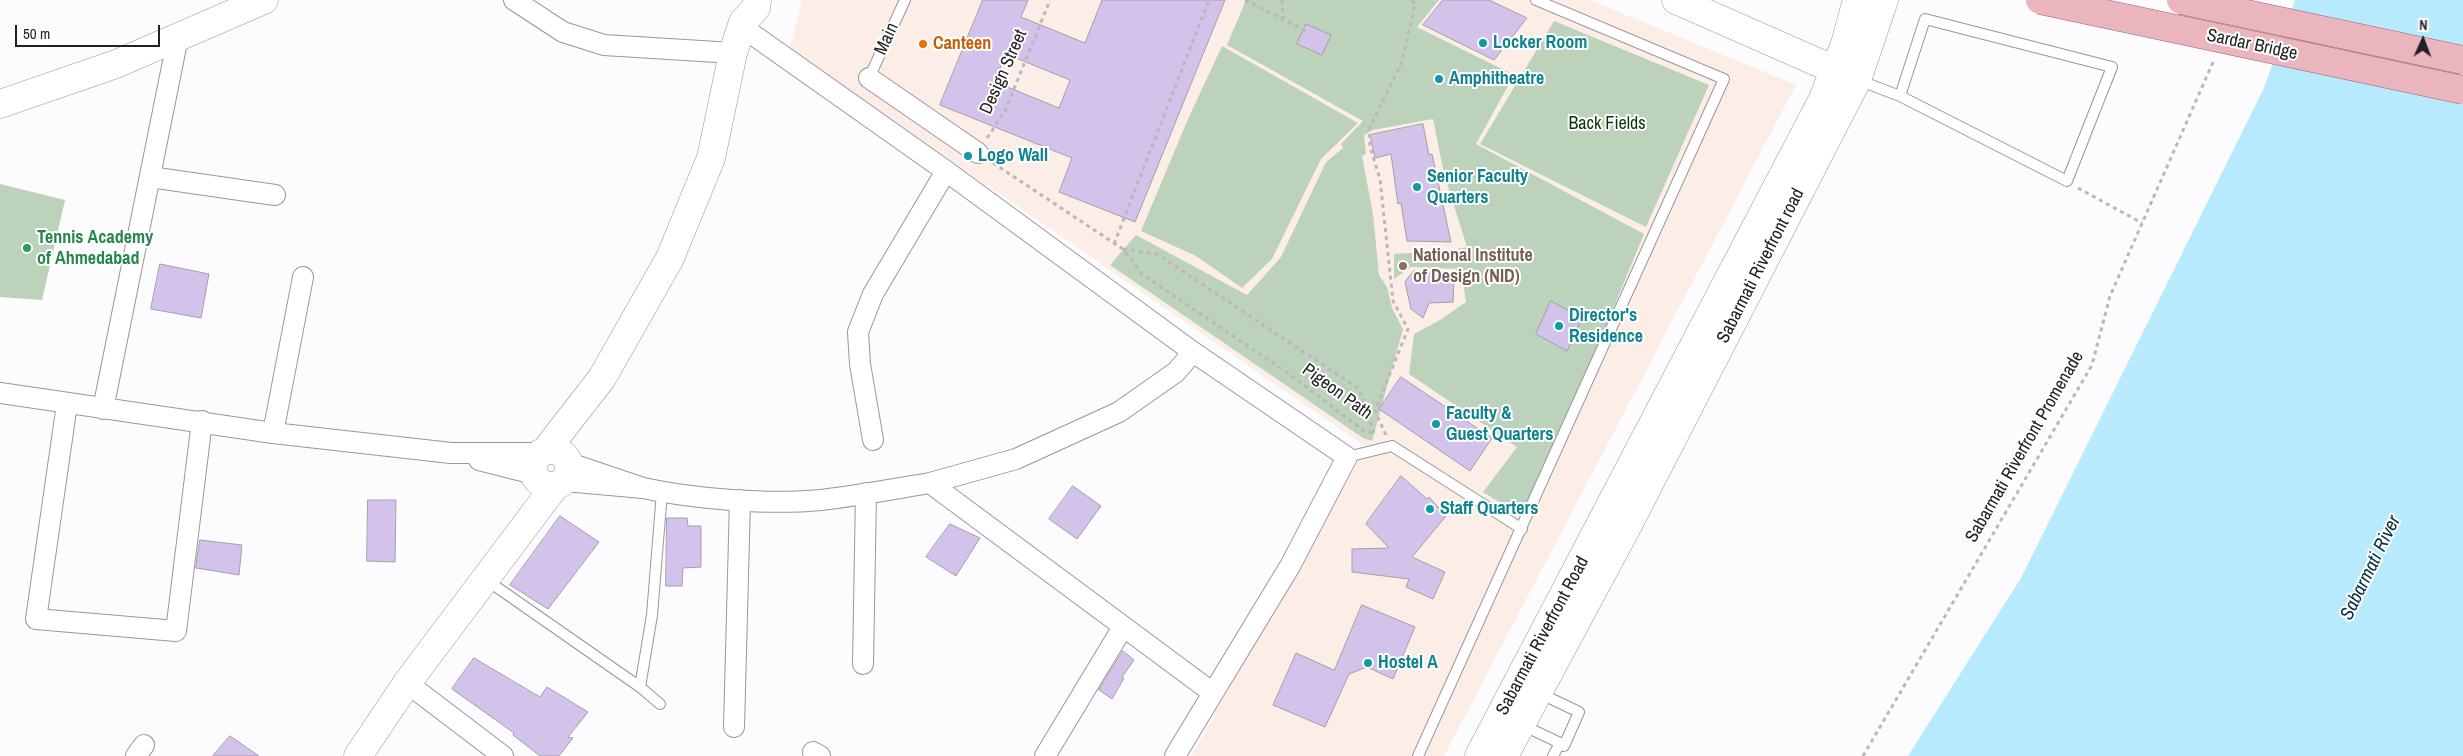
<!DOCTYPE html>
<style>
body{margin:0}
#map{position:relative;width:2463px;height:756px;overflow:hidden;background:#fcfbfe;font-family:"Archivo Narrow",sans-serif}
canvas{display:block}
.north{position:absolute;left:2398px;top:15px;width:50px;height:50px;-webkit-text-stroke:4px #fff;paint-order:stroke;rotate:2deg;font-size:14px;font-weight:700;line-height:20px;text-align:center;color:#212023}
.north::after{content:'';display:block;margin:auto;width:18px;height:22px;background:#212023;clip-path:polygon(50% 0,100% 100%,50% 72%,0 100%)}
.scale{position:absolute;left:15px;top:25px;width:145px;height:22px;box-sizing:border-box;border:2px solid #212023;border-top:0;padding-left:6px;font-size:15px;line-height:18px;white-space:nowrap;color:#212023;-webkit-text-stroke:4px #fff;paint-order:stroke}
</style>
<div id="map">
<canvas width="2463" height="756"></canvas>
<div class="north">N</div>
<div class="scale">50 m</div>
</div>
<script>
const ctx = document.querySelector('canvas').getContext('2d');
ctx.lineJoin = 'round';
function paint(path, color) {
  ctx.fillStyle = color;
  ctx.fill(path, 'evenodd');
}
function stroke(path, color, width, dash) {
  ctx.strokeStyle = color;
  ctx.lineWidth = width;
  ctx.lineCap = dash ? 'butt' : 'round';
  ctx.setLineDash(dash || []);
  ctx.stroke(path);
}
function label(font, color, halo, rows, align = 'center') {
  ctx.font = font + ' "Archivo Narrow",sans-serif';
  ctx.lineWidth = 4;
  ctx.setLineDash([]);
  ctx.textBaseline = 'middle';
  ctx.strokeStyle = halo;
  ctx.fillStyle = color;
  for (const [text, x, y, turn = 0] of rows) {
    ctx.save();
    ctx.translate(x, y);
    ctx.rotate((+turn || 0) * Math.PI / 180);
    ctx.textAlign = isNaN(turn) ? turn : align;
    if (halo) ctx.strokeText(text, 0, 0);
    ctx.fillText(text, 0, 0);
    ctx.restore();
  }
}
paint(new Path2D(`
 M802,0H1590L1796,85L1444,756H1191L1366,447L790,49Z`), '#fceee7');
paint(new Path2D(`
 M1246,0H1439L1417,27L1514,75L1476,144L1644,234L1526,519L1483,492L1517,447L1409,374L1414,334L1440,320L1466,302L1461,269L1411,267L1394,279V254L1424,252L1425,255L1467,247L1444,174L1433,119L1373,130L1364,135L1366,154L1362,156L1373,214L1379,275L1387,287L1392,308L1403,329L1372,441L1363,438L1110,265L1136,235L1247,295L1281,257L1326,162L1343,148L1341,144L1363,121L1227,45Z
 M1554,21L1709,85L1646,227L1480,144Z
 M1222,46L1358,123L1321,159L1272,259L1242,288L1196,256L1141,231L1188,119Z
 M0,184L65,200L42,300L0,297Z`), '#bdd2ba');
paint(new Path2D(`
 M2295,0H2463V756H1908L2021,578L2264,88Z`), '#b8eafd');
const building = new Path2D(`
 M983,0H1028L1021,17L1085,43L1102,0H1225L1135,222L1059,192L1072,158L940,105ZM1006,54L1070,80L1059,108L995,82Z
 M1443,0H1489L1527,18L1494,60L1423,25Z
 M1306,24L1331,35L1322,55L1297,44Z
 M1423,124L1429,155L1432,154L1451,242L1407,241L1401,203L1398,204L1391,154L1375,158L1370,135Z
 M160,264L209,274L201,318L151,309Z
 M1414,271L1454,277L1453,302L1429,303L1423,318L1411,309L1405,282Z
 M1551,301L1582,318L1567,351L1536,334Z
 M1401,377L1492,438L1470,471L1379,409Z
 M1401,476L1427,499L1429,497L1446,516L1412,557L1445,572L1433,599L1406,587L1409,579L1352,572V549L1389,548L1366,524Z
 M1073,486L1101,506L1077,539L1049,519Z
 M368,500H396L395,562L367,561Z
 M560,516L599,542L548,609L510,585Z
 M667,518H687L688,526H701V567L683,568L682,586H666Z
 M950,524L980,538L956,576L926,557Z
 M200,540L242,545L239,575L196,568Z
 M1362,605L1415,627L1393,679L1367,667L1349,674L1325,727L1273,705L1296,653L1334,670Z
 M1123,651L1134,660L1122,677L1124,678L1112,699L1099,690Z
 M474,658L540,697L547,687L588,712L568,737L573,738L559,756H540L513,735L514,733L452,689Z
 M230,736L259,756H213Z`);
paint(building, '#d3c2e9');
stroke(building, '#a3a0a8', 1);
const lane = new Path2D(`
 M869,78L905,0
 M1858,80L1900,96L2067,181L2112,67L1925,19L1900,96
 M1347,457L1392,446L1522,529
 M485,579L640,687L660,704
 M640,687L652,615L662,492
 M1539,693L1579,712L1564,746L1560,743
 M1522,725L1560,743L1553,756
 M1418,756L1724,79L1536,0`);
const street = new Path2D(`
 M514,0L563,32L604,45L733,53
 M742,27L946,171L1193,352L1347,457L1290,566L1213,693
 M869,78L978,153
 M150,177L275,195
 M0,393L273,433L451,453H541
 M67,404L36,619L176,631L202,421
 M103,409L178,37
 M273,433L303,277
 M873,440L860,364L858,332L873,294L946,171
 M479,460L534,474
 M565,481L643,488L569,463
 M930,483L1016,459L1119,412L1176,372L1193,352
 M643,488C694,499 769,505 821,500C857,496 894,489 930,483L1213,693L1175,756
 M863,664L866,493
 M407,683L503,756
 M734,727L740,500
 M813,752L820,756
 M136,756L144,745
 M1045,756L1123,627`);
const secondary = new Path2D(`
 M1676,0L1851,77
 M0,104L116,64L264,0
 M533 468a18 18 0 1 1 36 0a18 18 0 1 1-36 0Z
 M546,450L602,378L670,258L711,158L733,53L743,22L756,8L757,0
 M358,756L407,683L555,486
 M1479,756L1822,101L1845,44L1857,0
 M1504,756L1627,527L1857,80L1884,0`);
stroke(lane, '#99969e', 12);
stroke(street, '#99969e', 22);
stroke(secondary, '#99969e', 29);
stroke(new Path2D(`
 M1245,0L1308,32
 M1282,0L1283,18
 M987,138L1005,111L1050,0
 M993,163L1123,249L1142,274L1292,376L1365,432L1374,433
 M2078,188L2142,223
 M1114,244L1209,0
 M1123,249L1157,254L1359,389L1374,433
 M1386,435L1375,411L1408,329L1393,301L1380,179L1370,147L1369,129L1402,62L1415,4L1412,0
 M1863,756L2092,365L2110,296L2214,60`), '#b9b8bb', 3, [4, 4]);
stroke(lane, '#fff', 10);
stroke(street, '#fff', 20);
stroke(secondary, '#fff', 28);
const primaryBridge = new Path2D(`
 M2040,0L2463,90
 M2181,0L2463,60`);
stroke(primaryBridge, '#9b616b', 29, []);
stroke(primaryBridge, '#ebb5be', 28);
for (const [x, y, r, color] of [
 [1483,43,5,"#0f9aa8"],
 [923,44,5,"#e8710a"],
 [1439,79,5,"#0f9aa8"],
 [968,156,5,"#0f9aa8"],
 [1417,187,5,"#0f9aa8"],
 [27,248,5,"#2e9e5b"],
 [1403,266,5,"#8d6e63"],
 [1559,326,5,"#0f9aa8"],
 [1436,424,5,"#0f9aa8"],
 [1430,509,5,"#0f9aa8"],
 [1368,663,5,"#0f9aa8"]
]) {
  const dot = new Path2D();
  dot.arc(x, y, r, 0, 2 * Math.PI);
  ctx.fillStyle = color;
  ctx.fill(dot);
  stroke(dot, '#fff', 2);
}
label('18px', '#212023', '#fff', [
 ["Main",887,39,-65],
 ["Sardar Bridge",2252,45,12],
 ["Design Street",1004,72,-66],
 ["Sabarmati Riverfront road",1761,266,-63],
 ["Pigeon Path",1337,392,36],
 ["Sabarmati Riverfront Promenade",2025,447,-60],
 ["Sabarmati Riverfront Road",1543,636,-62]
]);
label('bold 18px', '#0d838f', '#fff', [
 ["Locker Room",1493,43],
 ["Amphitheatre",1449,79],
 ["Logo Wall",978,156],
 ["Senior Faculty",1427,177],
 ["Quarters",1427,198],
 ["Director's",1569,316],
 ["Residence",1569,337],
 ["Faculty &",1446,414],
 ["Guest Quarters",1446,435],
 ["Staff Quarters",1440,509],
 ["Hostel A",1378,663]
], 'left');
label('bold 18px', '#c56008', '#fff', [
 ["Canteen",933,44]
], 'left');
label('18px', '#0a3607', '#fff', [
 ["Back Fields",1607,124]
]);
label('bold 18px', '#27864d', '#fff', [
 ["Tennis Academy",37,238],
 ["of Ahmedabad",37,259]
], 'left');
label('bold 18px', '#785e54', '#fff', [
 ["National Institute",1413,256],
 ["of Design (NID)",1413,277]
], 'left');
label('italic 19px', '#03313e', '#fff', [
 ["Sabarmati River",2371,568,-64]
]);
</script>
